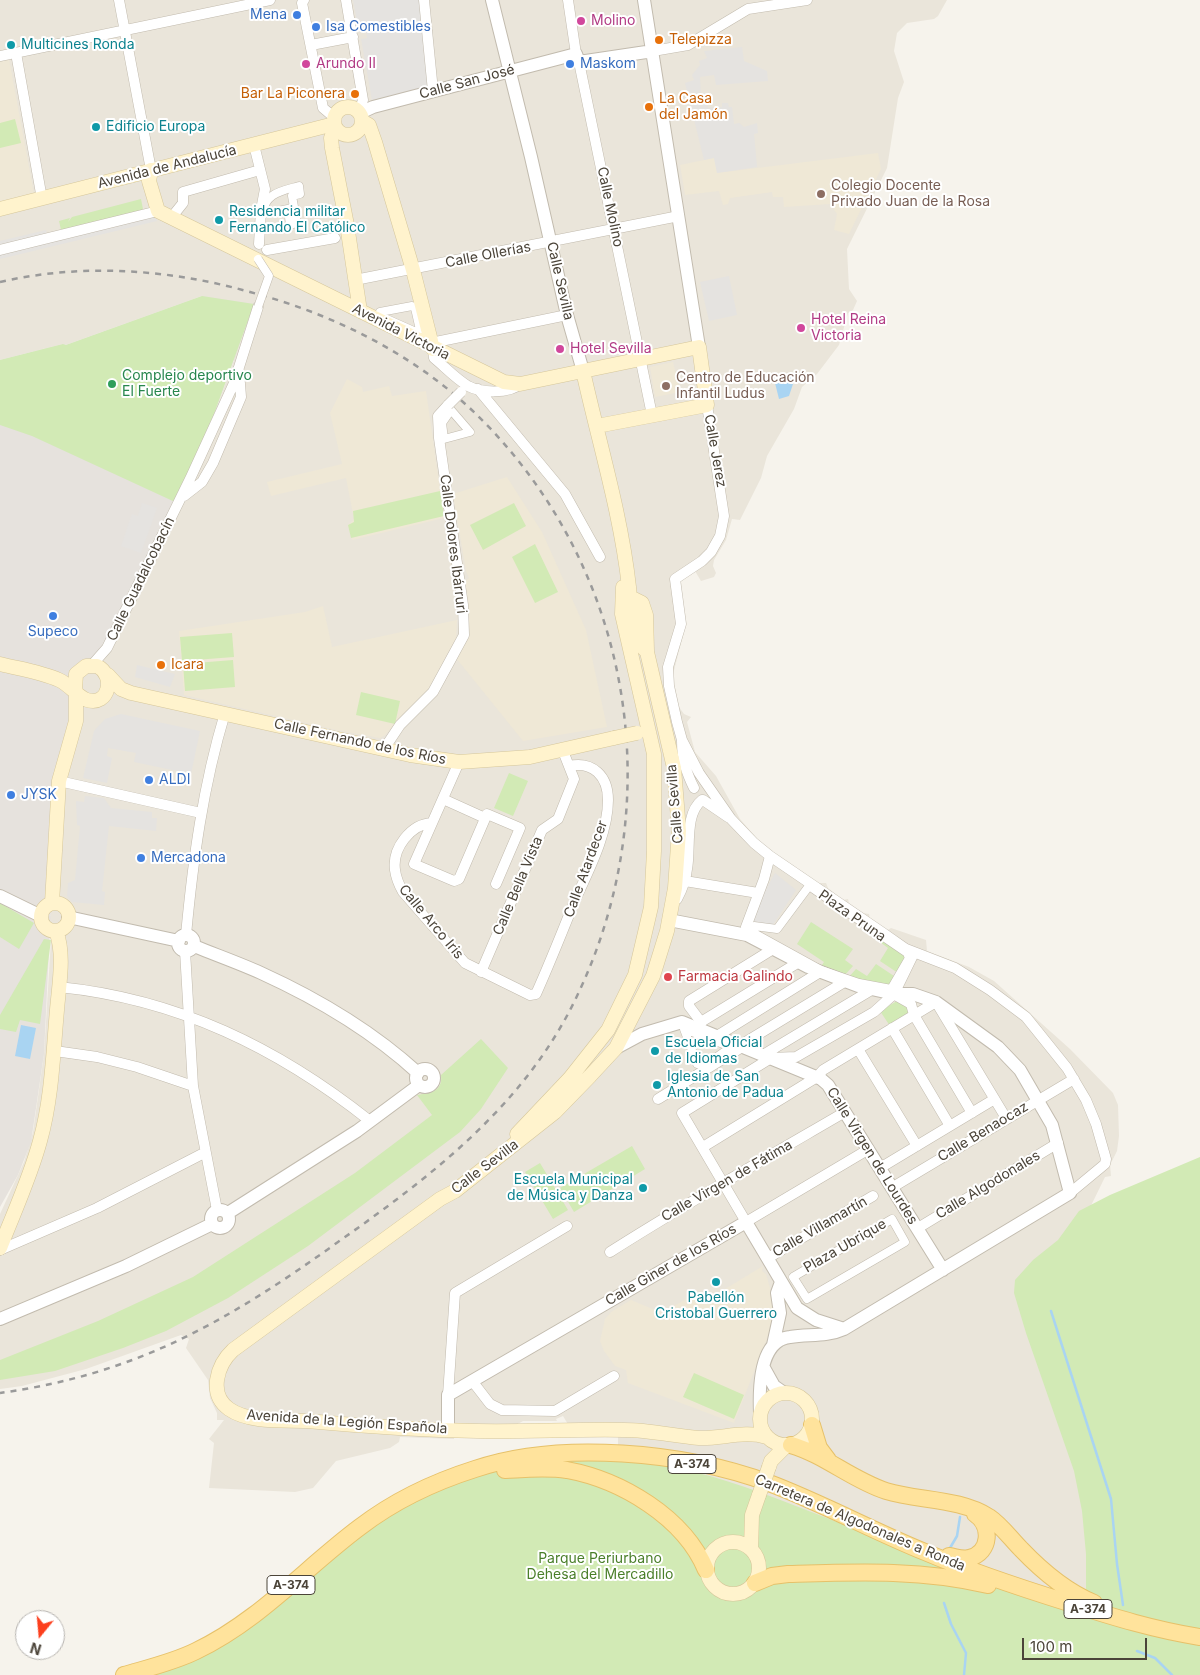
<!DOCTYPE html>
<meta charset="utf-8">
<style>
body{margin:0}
#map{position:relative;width:1200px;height:1675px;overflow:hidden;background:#f6f3ec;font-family:Inter,sans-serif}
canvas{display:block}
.north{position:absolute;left:15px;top:1610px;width:50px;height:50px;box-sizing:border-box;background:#fff;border:1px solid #b7b4b0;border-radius:50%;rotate:197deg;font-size:14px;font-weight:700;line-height:20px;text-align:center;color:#4b4439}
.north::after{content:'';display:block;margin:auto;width:18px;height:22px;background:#fc3f1d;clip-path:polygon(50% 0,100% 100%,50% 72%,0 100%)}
.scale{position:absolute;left:1022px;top:1638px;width:125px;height:22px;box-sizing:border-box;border:2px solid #4b4439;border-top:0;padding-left:6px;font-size:15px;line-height:18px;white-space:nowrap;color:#4b4439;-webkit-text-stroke:4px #fff;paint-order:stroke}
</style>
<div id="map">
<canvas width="1200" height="1675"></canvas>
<div class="north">N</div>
<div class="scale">100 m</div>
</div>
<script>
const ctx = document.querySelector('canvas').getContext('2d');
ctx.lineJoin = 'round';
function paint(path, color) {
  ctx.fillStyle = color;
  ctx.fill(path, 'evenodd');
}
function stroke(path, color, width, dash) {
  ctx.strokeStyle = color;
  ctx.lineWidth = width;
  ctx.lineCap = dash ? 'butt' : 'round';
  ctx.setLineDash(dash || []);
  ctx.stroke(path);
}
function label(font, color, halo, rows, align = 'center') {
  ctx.font = font + ' Inter,sans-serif';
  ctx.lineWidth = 4;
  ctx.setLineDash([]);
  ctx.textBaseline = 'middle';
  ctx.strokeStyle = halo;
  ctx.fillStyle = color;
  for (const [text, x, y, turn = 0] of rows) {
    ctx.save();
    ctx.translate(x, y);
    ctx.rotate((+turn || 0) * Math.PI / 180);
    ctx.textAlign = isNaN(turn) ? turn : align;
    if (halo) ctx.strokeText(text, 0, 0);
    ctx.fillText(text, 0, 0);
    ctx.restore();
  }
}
paint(new Path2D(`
 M0,0H947L938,16L934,19L907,23L897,33L894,51L904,82L898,98L887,168L847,249L849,289L857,301L853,310L848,313L839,345L817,374L802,387L794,409L767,456L761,478L740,520L732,519L726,540L714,560L713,566L716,573L714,577L701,581L695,571L680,582L686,624L672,678L676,703L684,714L691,717L687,722L695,752L716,776L740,819L760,842L776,856L818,883H826L828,888L843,900L848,899L849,903L863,913L869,914L870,919L886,931L891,928L926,940L927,951L969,967L994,981L1070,1049L1113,1093L1118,1105L1119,1136L1117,1151L1110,1165L1111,1176L1105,1177L1083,1222L1077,1418L1092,1600L902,1604L618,1447V1434L569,1426L563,1416L556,1419L557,1421H523L516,1425L454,1431V1439L400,1437L399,1442L390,1448L336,1461L313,1488L295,1492L209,1488L214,1443L209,1439L224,1420H217V1413L210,1398L208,1380L186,1348L189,1339L181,1335L86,1369L22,1386L0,1389V1214L24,1162L33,1132L44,1054L51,940L50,919L61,678L175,502L214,414L234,360L202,296L66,345L63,344L0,360Z`), '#eae5da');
paint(new Path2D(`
 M202,296L254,304L214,414L105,658L72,678L74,694L55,823L44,1054L31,1142L18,1175L0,1207V360L63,344L66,345Z`), '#e6e2dd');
paint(new Path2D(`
 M9,59L34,194L0,202V61Z
 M878,153L881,169L849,234L834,230L837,214L830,204L784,207L783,197H773L772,192L730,198L728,204L723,205L719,191L685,195L680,165L714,158L717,173Z
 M673,362L680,392L655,397L650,367Z
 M347,379L362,387L363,392L389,386L392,396L426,391L444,518L352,540L348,525L354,519L346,478L271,496L267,482L342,464L330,413Z
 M507,477L542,532L586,630L607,727L523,741L456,658L470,634L465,581L469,578L466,571L453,494Z
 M323,606L332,647L457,620L456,640L429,690L384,736L380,738L341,731L184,695L179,631L305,612Z
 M763,1266L762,1271L766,1274L770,1288L775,1318L734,1423L628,1383L626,1370L615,1366L604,1351L600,1341L605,1319L611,1312L631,1300L662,1313L693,1295L697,1302L705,1297L707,1300Z`), '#efe8d6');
paint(new Path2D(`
 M15,119L21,143L0,148V123Z
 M141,199L143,209L140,212L62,234L59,221L70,218L68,222L72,217Z
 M202,296L254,304L214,414L175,502L32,436L0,425V360L63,344L66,345Z
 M440,491L444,516L351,538L348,525L354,522L353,511Z
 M514,503L526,526L483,550L470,525Z
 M535,544L558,592L535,603L512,557Z
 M232,633L234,657L182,661L180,637Z
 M233,660L235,687L185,691L183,664Z
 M361,692L400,701L395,724L356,715Z
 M509,773L528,781L513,816L494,808Z
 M0,903L34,923L19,949L0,937Z
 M811,922L853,949L845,960L853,966L843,977L820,968L824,962L797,944Z
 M882,938L905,955L906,958L898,973L880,961L888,948L880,942Z
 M44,939L51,940L40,1024L20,1020L16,1032L0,1029V1015Z
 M876,964L897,978L891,988L848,978L856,969L867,976Z
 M897,1001L910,1010L908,1015L890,1026L880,1011Z
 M481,1039L508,1068L481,1109L460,1132L308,1246L228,1298L166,1331L123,1348L55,1371L0,1380V1360L98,1321L193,1277L355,1173L432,1115L417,1095C428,1093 443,1093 441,1075Z
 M632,1146L645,1169L574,1212L560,1188Z
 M1200,1157V1675H146L180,1662L379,1521C410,1504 441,1488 474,1477C548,1451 635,1456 710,1476C756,1489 800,1508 845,1525C925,1554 1005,1584 1086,1614V1554L1082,1511L1074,1471L1026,1333L1014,1293L1015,1280L1033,1260L1058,1240L1079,1211L1110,1195Z
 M540,1163L568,1210L553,1219L525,1172Z
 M694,1373L744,1395L734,1419L683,1397Z`), '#d2eab5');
paint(new Path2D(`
 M353,0H422L428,89L372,100L361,39L367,38L366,33V30L359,32Z
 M742,47L744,61L767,71L768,81L716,85L714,75L700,77L701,93H707L708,108L722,107V103H728L729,107H732L734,124L739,123L744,127L757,123L758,133L754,134L757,167L717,173L714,158L704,160L685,83L694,80L692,75L700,65L699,61L707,58L704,51Z
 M154,215L157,221L0,259V241L46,230L48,239Z
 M729,276L737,315L709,321L700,282Z
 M142,503L157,508L141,553L121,546L132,514L138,516Z
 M137,665L175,674L170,687L135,677Z
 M121,714L200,731L191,774L134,762L136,753L108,748L107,756L112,758L107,783L83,778L94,731L105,719Z
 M85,796L104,798L111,808L152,812V818H157L156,831L109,826L102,891L105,892L104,905L72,902L67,896L68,883L75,880L80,826L77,825L76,801L84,802Z
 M775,873L796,890L772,926L752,923L756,907Z`), '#e5e3e0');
paint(new Path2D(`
 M793,375L794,381L789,396L779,399L774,379Z
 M21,1025L36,1028L30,1059L15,1056Z`), '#a9d4f2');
stroke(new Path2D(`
 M1051,1311L1111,1499L1117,1564L1123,1605
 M950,1548L957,1536L960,1517
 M944,1603L951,1624L966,1653L964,1675
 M1137,1651L1155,1658L1172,1675`), '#a9d4f2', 2.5);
const pedestrian = new Path2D(`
 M299,186L300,194L292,196L297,223L290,225L288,209L263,214C264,193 282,191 299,186Z
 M412,306L415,308L420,330L416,332L380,316V312Z
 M451,410L470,432L444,439L442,423Z
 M809,886L907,953L909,958L891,989L859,983L821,970L752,932L754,926L777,929Z
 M684,1029L687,1030L731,1047L704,1066L697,1064Z
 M892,1219L905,1242L807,1299L793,1277Z`);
const minor = new Path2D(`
 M119,0L151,170
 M304,0L302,3L323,108L335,118
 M346,0L363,100L359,112
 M424,0L433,91
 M568,0L576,54
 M311,45L353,37
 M653,51L688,45L748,9L807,0
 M16,53L42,199
 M0,56L270,0
 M579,62L652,415
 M254,145L265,189L261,210L259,244
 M171,218L183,203V192L260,170
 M0,250L158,211
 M267,250L335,238
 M355,280L679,216
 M431,343L567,315
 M433,349L434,358C445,367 456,379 468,386C481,393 509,394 520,384
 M478,389L565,494L600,557
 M707,405L724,516L720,536L711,552L702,561L675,579L681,624L668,667L669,686L677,722L682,740L699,773L731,819L754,843L770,856L883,933L906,949L955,968L990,990L1026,1017L1067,1068L1086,1100L1096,1124L1106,1159L1105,1164L1070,1193
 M184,496L202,482L213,463L241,397L239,371
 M92,665L107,648L190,479L234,383L258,307
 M682,741C682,759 686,772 694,788
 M384,749L400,725L433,692L464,635L463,605L439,438L438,416L448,405
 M459,762L414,864L454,881L459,879L487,814L520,828L496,884
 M59,781L201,813
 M443,799L485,818
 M703,800L728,817
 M432,823C411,824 392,848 395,870C396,878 399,885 403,892L465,963L530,995L536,994C549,965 561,935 573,905C587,873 608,835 608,800C608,776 593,761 569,766
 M685,881L758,893
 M677,899C682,890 686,879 687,869C691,848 684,814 702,800
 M186,935C193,860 203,786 225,713
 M747,935L746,927L764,879L770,856
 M185,951L193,1086L217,1210
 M481,972L542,830L558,819L574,779L563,751
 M59,987C178,999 278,1048 370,1121
 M895,995L911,1004L914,1015L972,1113
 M701,1022L799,962
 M892,1028L950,1126
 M700,1030L701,1022L689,1006V1001L773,949
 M717,1036L820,972
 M739,1046L846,981
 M858,1049L917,1146
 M55,1051L97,1057L137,1067L193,1086
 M763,1055L873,989
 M658,1099L742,1047
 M703,1147L817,1077L823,1070L936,1002L1006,1118
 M869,1149L746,1222L682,1113L771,1058L796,1057L874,1012L894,994L914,953
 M880,1168L993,1100
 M893,1187L1074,1079
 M918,1228L1058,1143
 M0,1250L97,1208L204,1153
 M610,1252C687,1203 766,1158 845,1112
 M768,1258L873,1196
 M473,1382L490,1404L502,1410L555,1411L614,1376
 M448,1395L455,1293L567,1226`);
const tertiary = new Path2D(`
 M492,0L531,157L567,315L583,371
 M644,0L699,347
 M360,113L373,107L576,54L579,62L653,51
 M0,896L41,916
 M68,917L179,941
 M669,920L747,935L808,967L858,986L894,994H913L936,1002L998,1047L1020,1070L1052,1125L1070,1193L844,1329C826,1337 810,1334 790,1337C759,1340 759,1390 760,1413
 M178 943a8 8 0 1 1 16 0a8 8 0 1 1-16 0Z
 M194,946C216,955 239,963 261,973C316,998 372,1031 418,1073
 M616,1048L642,1034L682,1022L821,1079L828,1085L943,1270
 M416 1078a9 9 0 1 1 18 0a9 9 0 1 1-18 0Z
 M211 1219a9 9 0 1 1 18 0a9 9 0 1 1-18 0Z
 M228,1213L357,1131L419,1085
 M0,1319L126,1266L212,1224
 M773,1345L780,1313L777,1293L781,1282
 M764,1368L774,1386L784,1393
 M448,1429V1395L746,1222L797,1308L816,1320L844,1329`);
const secondary = new Path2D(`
 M334 121a14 14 0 1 1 28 0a14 14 0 1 1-28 0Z
 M362,121L369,125L375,142L413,270L433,349
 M336,129L331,138L332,148L347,225L360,311
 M151,170L149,181L158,211L504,382L520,384L699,347L707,405L597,426
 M0,209L334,124
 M583,371C599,443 621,514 629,587C631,607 632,639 647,652L674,768L679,831L675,888L667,931L653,976L616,1048L590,1076L555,1112L455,1191L440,1199L233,1350C217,1365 208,1394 229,1409C249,1423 283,1420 307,1421C363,1426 420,1430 477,1431C526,1432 575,1429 624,1430C650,1430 674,1436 699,1438C722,1439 744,1430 767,1437
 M625,602L634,599L642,603L646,615L647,651
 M0,664C20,669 41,672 59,680C70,685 78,697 87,700C109,707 116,675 97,666H86L76,674L75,689
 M108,675L121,689L131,693L410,755L459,762L530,757L614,738
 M52,903L59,781L76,721V691
 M41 917a14 14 0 1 1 28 0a14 14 0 1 1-28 0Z
 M517,1134L570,1078L608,1030L635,975L651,907L654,851V754L622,614L623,587
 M0,1248C14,1212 30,1178 40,1141C52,1098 53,1054 57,1010C59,985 65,954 56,931
 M760 1419a26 26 0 1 1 52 0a26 26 0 1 1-52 0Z
 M769,1467L771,1461L787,1445
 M707 1568a26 26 0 1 1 52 0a26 26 0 1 1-52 0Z
 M751,1549L752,1515L759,1495`);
const primary = new Path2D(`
 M812,1425L819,1448L828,1460
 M791,1445C825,1455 852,1480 886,1491C919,1501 959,1498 989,1517C1001,1525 1011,1539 1021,1549C1042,1571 1065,1591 1094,1603
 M505,1470C526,1469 546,1467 567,1470C621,1480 684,1517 706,1570
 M949,1556C956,1557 962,1560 969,1558C991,1553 992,1525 975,1514
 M755,1583L772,1576L788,1574C855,1572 922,1569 988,1585
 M124,1675C148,1668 174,1662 196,1651C259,1621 305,1568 360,1527C394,1501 434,1482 475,1469C560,1440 685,1452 769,1483C822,1503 873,1531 925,1552C972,1572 1021,1588 1069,1603C1113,1617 1155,1630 1200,1637`);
stroke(pedestrian, '#c2bbae', 9);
stroke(minor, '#c2bbae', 11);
stroke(tertiary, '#c2bbae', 14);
stroke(secondary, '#d6c79b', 15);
stroke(primary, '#e6c16a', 18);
stroke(pedestrian, '#fff', 8);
stroke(minor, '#fff', 10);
stroke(tertiary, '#fff', 12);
stroke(secondary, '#fff3cd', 14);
stroke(primary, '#ffe39c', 16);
stroke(new Path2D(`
 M0,282C83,263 169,269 250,292C337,315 422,358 485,423C634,576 669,804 577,996C526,1104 433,1175 338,1242C228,1321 137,1374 0,1393`), '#9a9a9a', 2.5, [6, 6]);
const pedestrianBridge = new Path2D(`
 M258,259L269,276L258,307`);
const minorBridge = new Path2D(`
 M448,405L461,392`);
const secondaryBridge = new Path2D(`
 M614,738L637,733
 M759,1495L769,1467`);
stroke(pedestrianBridge, '#c2bbae', 9, []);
stroke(minorBridge, '#c2bbae', 11, []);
stroke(secondaryBridge, '#d6c79b', 15, []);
stroke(pedestrianBridge, '#fff', 8);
stroke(minorBridge, '#fff', 10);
stroke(secondaryBridge, '#fff3cd', 14);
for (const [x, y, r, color] of [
 [297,15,5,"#3f7fe0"],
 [581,21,5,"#d1479c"],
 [316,27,5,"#3f7fe0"],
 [659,40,5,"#e8710a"],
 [11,45,5,"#0f9aa8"],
 [306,64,5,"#d1479c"],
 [570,64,5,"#3f7fe0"],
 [355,94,5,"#e8710a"],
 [649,107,5,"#e8710a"],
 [96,127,5,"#0f9aa8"],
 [821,194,5,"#8d6e63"],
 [219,220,5,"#0f9aa8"],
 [801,328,5,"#d1479c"],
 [560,349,5,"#d1479c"],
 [112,384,5,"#2e9e5b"],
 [666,386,5,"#8d6e63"],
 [53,616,5,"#3f7fe0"],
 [161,665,5,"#e8710a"],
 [149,780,5,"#3f7fe0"],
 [11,795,5,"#3f7fe0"],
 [141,858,5,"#3f7fe0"],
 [668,977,5,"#e0444e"],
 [655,1051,5,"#0f9aa8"],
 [657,1085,5,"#0f9aa8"],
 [643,1188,5,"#0f9aa8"],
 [716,1282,5,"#0f9aa8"]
]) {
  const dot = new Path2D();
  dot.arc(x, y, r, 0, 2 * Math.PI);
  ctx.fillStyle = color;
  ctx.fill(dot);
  stroke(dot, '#fff', 2);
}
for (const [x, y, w] of [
 [692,1464,48],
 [291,1585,48],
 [1088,1609,48]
]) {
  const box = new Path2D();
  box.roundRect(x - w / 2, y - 9.5, w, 19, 4);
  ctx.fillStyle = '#fff';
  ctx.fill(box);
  stroke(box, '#4b4439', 1);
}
label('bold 12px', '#4b4439', null, [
 ["A-374",692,1464],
 ["A-374",291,1585],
 ["A-374",1088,1609]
]);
label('14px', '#366cbe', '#fff', [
 ["Mena",287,15,"right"],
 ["Isa Comestibles",326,27],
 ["Maskom",580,64],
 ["Supeco",53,632,"center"],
 ["ALDI",159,780],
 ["JYSK",21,795],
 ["Mercadona",151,858]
], 'left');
label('14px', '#b23c85', '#fff', [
 ["Molino",591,21],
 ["Arundo II",316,64],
 ["Hotel Reina",811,320],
 ["Victoria",811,336],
 ["Hotel Sevilla",570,349]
], 'left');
label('14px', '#c56008', '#fff', [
 ["Telepizza",669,40],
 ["Bar La Piconera",345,94,"right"],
 ["La Casa",659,99],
 ["del Jamón",659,115],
 ["Icara",171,665]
], 'left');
label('14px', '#0d838f', '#fff', [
 ["Multicines Ronda",21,45],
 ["Edificio Europa",106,127],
 ["Residencia militar",229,212],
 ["Fernando El Católico",229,228],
 ["Escuela Oficial",665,1043],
 ["de Idiomas",665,1059],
 ["Iglesia de San",667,1077],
 ["Antonio de Padua",667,1093],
 ["Escuela Municipal",633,1180,"right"],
 ["de Música y Danza",633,1196,"right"],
 ["Pabellón",716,1298,"center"],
 ["Cristobal Guerrero",716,1314,"center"]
], 'left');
label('14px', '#4b4439', '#fff', [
 ["Calle San José",467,82,-15],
 ["Avenida de Andalucía",167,167,-14],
 ["Calle Molino",610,207,78],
 ["Calle Ollerías",488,255,-11],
 ["Calle Sevilla",560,281,77],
 ["Avenida Victoria",401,332,27],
 ["Calle Jerez",715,451,80],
 ["Calle Dolores Ibárruri",453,544,83],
 ["Calle Guadalcobacín",141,579,-64],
 ["Calle Fernando de los Ríos",360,742,12],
 ["Calle Sevilla",675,804,-95],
 ["Calle Atardecer",586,869,-70],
 ["Calle Bella Vista",518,886,-67],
 ["Plaza Pruna",852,916,35],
 ["Calle Arco Iris",431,922,50],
 ["Calle Benaocaz",983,1132,-31],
 ["Calle Virgen de Lourdes",872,1156,58],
 ["Calle Sevilla",485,1167,-37],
 ["Calle Virgen de Fátima",727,1181,-30],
 ["Calle Algodonales",988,1185,-31],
 ["Calle Villamartín",820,1227,-30],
 ["Plaza Ubrique",845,1246,-30],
 ["Calle Giner de los Ríos",671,1265,-30],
 ["Avenida de la Legión Española",347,1422,4],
 ["Carretera de Algodonales a Ronda",860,1523,23]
]);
label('14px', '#785e54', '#fff', [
 ["Colegio Docente",831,186],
 ["Privado Juan de la Rosa",831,202],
 ["Centro de Educación",676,378],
 ["Infantil Ludus",676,394]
], 'left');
label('14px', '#27864d', '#fff', [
 ["Complejo deportivo",122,376],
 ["El Fuerte",122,392]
], 'left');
label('14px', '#be3a42', '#fff', [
 ["Farmacia Galindo",678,977]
], 'left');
label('14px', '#4a7f2a', '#fff', [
 ["Parque Periurbano",600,1559],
 ["Dehesa del Mercadillo",600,1575]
]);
</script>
